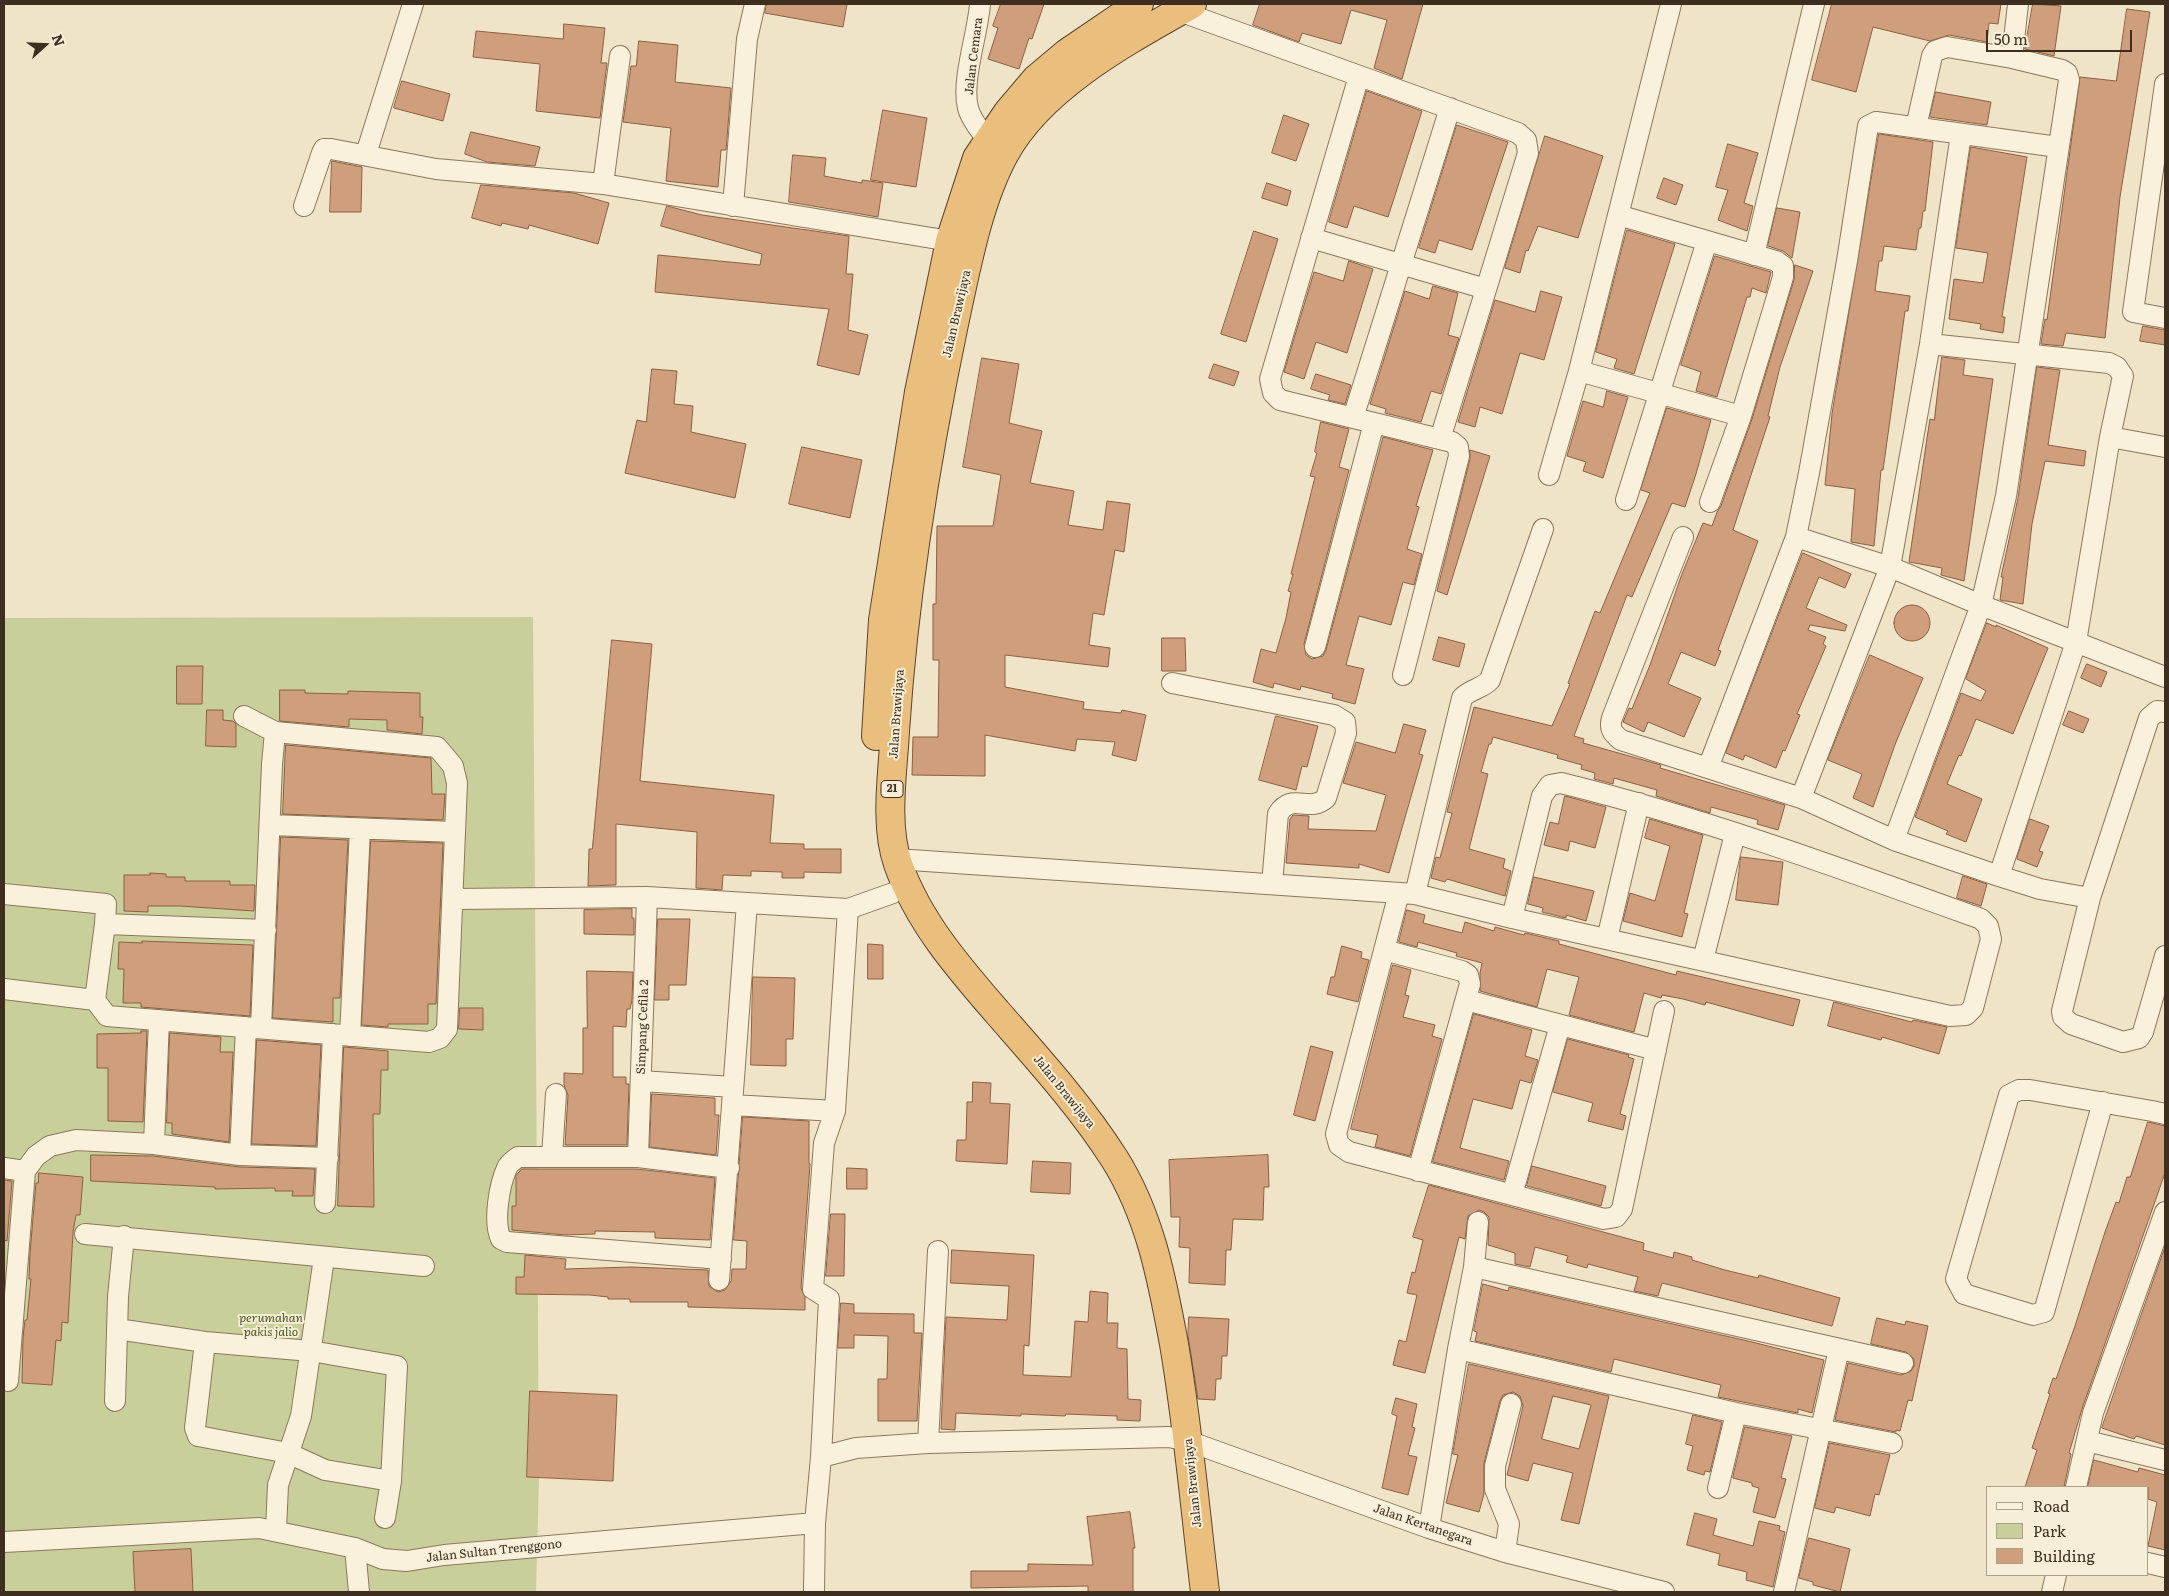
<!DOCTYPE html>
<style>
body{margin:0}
#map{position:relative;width:2169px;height:1596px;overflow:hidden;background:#f0e4c8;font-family:Literata,serif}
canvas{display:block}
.frame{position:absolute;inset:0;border:5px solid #3d2e20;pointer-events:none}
.legend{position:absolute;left:1986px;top:1486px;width:162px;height:90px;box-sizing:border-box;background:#f7eed8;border:1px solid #ada18e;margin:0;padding:6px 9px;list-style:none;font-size:15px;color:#3d2e20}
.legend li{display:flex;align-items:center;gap:10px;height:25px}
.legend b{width:25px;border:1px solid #ada18e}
.north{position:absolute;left:20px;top:20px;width:50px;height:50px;-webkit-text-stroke:4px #f7eed8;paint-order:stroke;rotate:70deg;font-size:14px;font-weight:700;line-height:20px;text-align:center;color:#3d2e20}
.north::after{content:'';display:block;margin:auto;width:18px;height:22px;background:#3d2e20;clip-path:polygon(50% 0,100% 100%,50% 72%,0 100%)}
.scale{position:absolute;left:1986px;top:30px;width:146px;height:22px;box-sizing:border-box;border:2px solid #3d2e20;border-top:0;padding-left:6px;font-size:15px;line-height:18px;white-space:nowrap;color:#3d2e20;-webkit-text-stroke:4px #f7eed8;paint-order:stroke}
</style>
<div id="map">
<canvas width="2169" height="1596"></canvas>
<div class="frame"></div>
<ul class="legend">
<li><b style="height:6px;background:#faf1dc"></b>Road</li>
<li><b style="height:14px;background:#c9cf9b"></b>Park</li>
<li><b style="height:14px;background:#cf9f7d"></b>Building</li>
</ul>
<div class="north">N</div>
<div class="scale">50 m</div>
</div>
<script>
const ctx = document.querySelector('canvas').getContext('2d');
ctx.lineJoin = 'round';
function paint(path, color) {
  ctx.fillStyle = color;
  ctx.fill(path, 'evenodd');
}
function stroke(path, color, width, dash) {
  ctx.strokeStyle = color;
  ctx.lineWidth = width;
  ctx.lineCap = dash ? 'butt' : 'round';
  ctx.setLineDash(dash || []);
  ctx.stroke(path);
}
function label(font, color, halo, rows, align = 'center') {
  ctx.font = font + ' Literata,serif';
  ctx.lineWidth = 4;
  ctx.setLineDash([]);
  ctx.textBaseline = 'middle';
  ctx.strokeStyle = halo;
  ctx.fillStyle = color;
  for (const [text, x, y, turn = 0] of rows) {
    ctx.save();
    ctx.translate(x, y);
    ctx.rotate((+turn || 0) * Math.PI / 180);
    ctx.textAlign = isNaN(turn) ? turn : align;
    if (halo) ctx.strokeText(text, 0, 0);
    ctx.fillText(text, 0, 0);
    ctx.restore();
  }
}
paint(new Path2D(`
 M533,617L539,1477L536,1592H4V618Z`), '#c9cf9b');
const building = new Path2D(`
 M767,4H847L843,27L765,13Z
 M1001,4H1044L1032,39L1029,38L1019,69L988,59L998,28L993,26Z
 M1260,4H1423L1402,79L1374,68L1387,20L1351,10L1341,44L1302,33L1299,42L1253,25Z
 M1832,4H2001L1998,24L1989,23L1987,42L1949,35L1930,41L1873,27L1856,92L1812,80Z
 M2033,4L2061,6L2054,56L2025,49Z
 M2127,9L2150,12L2120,197L2105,338L2066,333L2063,346L2041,344L2045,319L2047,320L2080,77L2116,81Z
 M564,24L605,28L601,63H607L600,118L536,111L540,64L473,57L476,31L563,39Z
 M639,41L678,45L675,82L731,88L726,150H721L718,187L666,181L671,128L623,122L631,66H636Z
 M402,81L450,94L443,121L394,108Z
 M1367,91L1422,111L1388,217L1354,206L1347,228L1329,222Z
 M1936,92L1991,102L1987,125L1930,117Z
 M883,110L927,118L916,187L871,180Z
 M1284,115L1309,124L1296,161L1272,153Z
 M1457,125L1508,142L1472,250L1439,240L1435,253L1419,248Z
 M471,132L540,147L535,166L487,162L465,154Z
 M1879,134L1933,142L1925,211H1923L1921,228H1919L1916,250L1884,246L1882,261H1879L1875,291L1910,296L1908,311H1905L1889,427L1883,470H1881L1874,546L1851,542L1855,489L1825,485L1832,414Z
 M1545,136L1603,156L1578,238L1538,226L1528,251L1526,250L1520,273L1505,268Z
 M1728,144L1758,153L1744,203L1753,206L1747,231L1718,220L1728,190L1716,187Z
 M1971,147L2027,157L2002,317H2005L2003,333L1980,329L1981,324L1949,319L1954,279L1983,283L1988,253L1956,248Z
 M793,155L826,158L824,176L862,183V180L883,183L878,217L789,202Z
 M332,161L362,167L361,212H330Z
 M1664,178L1683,185L1676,205L1657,198Z
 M1267,183L1291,191L1287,206L1262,198Z
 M481,185L574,193L609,203L598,244L529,225L528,229L502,223L501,226L472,218Z
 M667,206L702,215L849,236L846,274H853L848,330L868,335L859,375L817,365L829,309L655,292L658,255L760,265L762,254L661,226Z
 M1777,208L1800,212L1792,258L1783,251L1768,246Z
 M1627,230L1675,244L1634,374L1614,368L1617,359L1596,352Z
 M1254,231L1278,239L1246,342L1221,334Z
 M1715,256L1771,272L1766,293L1752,288L1750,297H1747L1717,397L1696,391L1701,372L1681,365Z
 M1349,261L1373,269L1347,353L1316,342L1304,379L1284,372L1314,272L1343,281Z
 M1795,265L1813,271L1780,367L1768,416L1770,417L1733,530L1758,541L1718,650L1721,651L1715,666L1681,652L1668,684L1701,698L1684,737L1648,722L1644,732L1623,722L1629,708L1632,709L1650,665L1682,574L1703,523L1712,526L1717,512L1721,506L1752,419L1794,280Z
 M1433,286L1458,293L1448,335L1459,338L1441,394L1431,391L1421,422L1385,413L1386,409L1370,404L1405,291L1429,299Z
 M1541,291L1562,297L1544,360L1520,353L1502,414L1480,407L1475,427L1458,422L1495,300L1535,312Z
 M2143,326L2165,330V345L2140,341Z
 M1942,357L1965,360L1963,375L1993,379L1964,581L1941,575L1942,568L1909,562L1927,438L1930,419L1934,420Z
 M982,358L1019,364L1009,423L1042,431L1030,483L1074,491L1068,525L1103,530L1107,501L1130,504L1124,552L1115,550L1104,615L1093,613L1089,645L1110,648L1108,667L1005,655V687L1084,702L1083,709L1121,713L1122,710L1146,715L1136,761L1112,755L1115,742L1077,739L1075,751L985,735V776L912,775L913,737H938L939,660H933V604H936L937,526H993L1001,475L963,467Z
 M1214,364L1239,372L1234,386L1209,378Z
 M2037,367L2060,370L2048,445L2086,451L2084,466L2045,461L2032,524L2023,604L2000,600L2003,577H2001L2018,498Z
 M652,369L677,371L674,404L693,406L691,432L746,444L735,498L625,473L637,420L646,422Z
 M1316,374L1351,385L1345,404L1328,400L1330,395L1311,389Z
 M1607,391L1628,397L1603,478L1583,471L1586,462L1567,456L1583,401L1603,407Z
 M1667,408L1711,420L1696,474L1685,507L1672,503L1632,597L1627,595L1574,736L1584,739L1583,743L1661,765L1660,768L1785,805L1778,830L1757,824L1758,820L1711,807L1710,813L1656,796L1657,790L1614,778L1613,784L1594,779L1595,773L1581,769L1582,765L1557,758L1558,755L1493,737L1491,744H1489L1481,772L1488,774L1469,849L1505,859L1503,868L1511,871L1505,896L1447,879L1445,882L1431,878L1436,857L1440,858L1452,813L1447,812L1474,707L1552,726L1570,684L1568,683L1595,611L1600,613L1650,493L1641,490Z
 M1321,422L1349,429L1339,467L1349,470L1304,644L1306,655L1312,659L1323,656L1326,650L1383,437L1433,450L1416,506L1419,507L1407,549L1422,554L1414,585L1403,582L1391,625L1359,616L1346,665L1364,669L1355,704L1332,698L1333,694L1301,686L1300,690L1274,683L1273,688L1253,682L1261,649L1276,653L1286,618L1291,592L1288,591L1293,574H1291L1315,477L1310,476L1317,453L1315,452Z
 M802,447L862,460L850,518L789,504Z
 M1470,450L1490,456L1447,595L1437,591L1470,459Z
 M1803,553L1851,574L1845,588L1819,577L1806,608L1847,625L1845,631L1810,625L1808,630L1826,637L1823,644L1826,646L1797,714L1800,715L1785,751L1783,750L1776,768L1745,755L1743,760L1726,753Z
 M1894 623a18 18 0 1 1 36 0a18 18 0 1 1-36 0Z
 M1987,623L1996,627V625L2048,648L2013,734L1976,719L1961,756L1959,755L1947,784L1982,799L1966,842L1946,834L1948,831L1915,817L1961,693L1981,701L1986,691L1966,679Z
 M1439,637L1465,644L1459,667L1433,660Z
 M1162,638H1185L1186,671H1162Z
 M612,640L652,644L640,781L774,795L770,843L804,844V849H841V873L804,872V878H782V872L751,871V876L723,875L722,890L696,888L697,832L616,824V885L588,886L589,849H592Z
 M1870,655L1923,678L1896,742L1873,807L1853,798L1862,774L1828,760Z
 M2087,664L2107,672L2101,687L2081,678Z
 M177,666H203L202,704H177Z
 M280,690H305V693L348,694V691L420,693V717H423L422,734L387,730V720L349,719V727L280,721Z
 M207,710H223V720L233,721L236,724V747L206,746Z
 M2069,711L2089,719L2083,733L2063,725Z
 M1276,716L1318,726L1307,767L1302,766L1296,790L1259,780Z
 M1404,724L1426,730L1419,754L1423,755L1389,873L1359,864V868L1286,863L1290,819L1293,815L1309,816L1308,829L1376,831L1386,795L1343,783L1356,742L1395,753Z
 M286,745L431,758L432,794H445L443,820L283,814Z
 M1565,796L1606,807L1595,848L1570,841L1568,851L1544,845L1550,822L1558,824Z
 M1650,819L1703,835L1684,913L1688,914L1682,937L1623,921L1630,893L1655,901L1670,846L1645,838Z
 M2030,819L2049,826L2039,851L2043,852L2037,867L2017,859Z
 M281,837L348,840L340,998H333V1022L273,1018Z
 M371,841L443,843L436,1004H428V1024H388V1027L362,1025Z
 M1741,857L1783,862L1778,905L1736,900Z
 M150,873L166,874V877H185V881H230V885H255L254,911L180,906H148V912L124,911V875H150Z
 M1963,876L1987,884L1981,906L1957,898Z
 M1534,877L1594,891L1586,921L1566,915V918L1542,912L1543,908L1528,904Z
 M632,909V918H634V935L584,934V910Z
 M1407,910L1425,915L1423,923L1462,933L1465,922L1494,931L1495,927L1524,935L1525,933L1559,941V944L1676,975L1677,971L1800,1000L1793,1026L1706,1002L1705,1005L1683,999L1662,995L1661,998L1644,993L1634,1032L1569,1015L1579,977L1547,969L1537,1007L1480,991V973L1482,963L1456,956L1457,953L1418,942L1417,947L1399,942Z
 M658,919H690L686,985H669V1000H655Z
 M142,941L253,945L250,1016L141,1007V1003H123L124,969H118L119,942L142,943Z
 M868,944L883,945V979H868Z
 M1342,946L1362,952L1361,958L1369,960L1358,1002L1327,994L1331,977H1334Z
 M1393,965L1411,970L1405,995L1409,996L1403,1017L1435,1025L1432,1036L1442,1039L1410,1156L1375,1147L1378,1135L1351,1129Z
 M587,971L633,972L632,1000L630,1009H627L626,1027L613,1026V1077H626V1084H629L627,1145H565L568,1095L564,1085V1073L583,1074V1028H587Z
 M753,977L795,978L793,1039H786V1066L751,1065Z
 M1834,1002L1912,1022L1913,1020L1947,1027L1939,1054L1882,1037L1881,1040L1828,1026Z
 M460,1008H483V1030L459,1029Z
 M1474,1014L1532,1030L1525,1056L1538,1060L1531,1083L1520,1080L1512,1109L1473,1099L1460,1148L1509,1161L1504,1180L1433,1162Z
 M141,1031H147L143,1122L108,1121V1068H97V1034L141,1033Z
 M170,1033L221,1037L220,1052H233L229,1142L172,1134V1123H167Z
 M1568,1039L1629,1055L1628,1057L1634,1059L1620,1114L1626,1116L1623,1130L1588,1121L1593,1103L1553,1092Z
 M257,1040L321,1045L316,1146L252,1144Z
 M1311,1046L1333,1052L1315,1121L1294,1115Z
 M344,1047L388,1051V1070H381L380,1114H373L374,1207L338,1206Z
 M973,1082L991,1083L990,1103L1010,1104L1007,1164L956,1161L957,1140H966L967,1102H972Z
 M652,1094L715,1098V1115H719L716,1155L650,1147Z
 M743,1117L809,1121V1163L810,1164L801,1288L805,1297V1310L688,1307V1302H630V1299H608V1297L590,1295L516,1294V1277H524L525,1255L566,1259L565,1269L631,1267L708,1270L709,1286L718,1292L725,1290L731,1281L732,1269H746L747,1241L734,1240Z
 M2148,1122L2165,1126V1173L2082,1409L2069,1453L2071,1454L2064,1487H2025L2037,1450L2032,1448L2050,1394L2048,1393L2053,1378L2056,1379L2075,1326L2105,1232L2116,1202L2119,1203L2127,1177H2130Z
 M91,1155L153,1156L239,1167L315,1169L313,1196H292L293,1191H275V1188L215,1189V1187L91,1181Z
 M1268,1155L1269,1187H1264L1263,1220L1233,1219L1231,1250H1226L1225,1285L1189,1283L1190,1248L1179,1247L1180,1217H1171L1169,1160Z
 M1033,1161L1071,1163L1070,1194L1031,1192Z
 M1532,1166L1606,1186L1601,1206L1527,1186Z
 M847,1168L867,1169V1189H847Z
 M522,1169H637L715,1178L710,1240L655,1238V1232L595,1231V1234L566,1235L512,1230V1206H516V1176Z
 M39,1173L83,1177L80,1215H76L73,1232L68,1323L62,1322L61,1341L56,1340L52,1385L22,1383L23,1337L25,1320H27L31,1279H29L30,1253L36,1183H38Z
 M4,1180L12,1181L7,1241L4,1240Z
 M1429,1185L1644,1243L1643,1250L1673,1258L1674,1252L1692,1257V1260L1725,1270L1758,1278L1759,1275L1840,1298L1832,1326L1662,1283L1658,1296L1634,1291L1638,1277L1588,1264L1587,1268L1566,1262L1568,1256L1535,1247L1530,1267L1515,1264V1253L1488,1245L1489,1217L1484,1212L1479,1210L1468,1216L1465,1239L1459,1237L1425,1373L1393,1365L1399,1340L1406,1342L1417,1295L1407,1293L1412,1272L1415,1273L1423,1240L1413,1237Z
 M831,1214H845L844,1276H826Z
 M2165,1247V1445L2136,1436L2134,1439L2102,1428Z
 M952,1250L1034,1255L1029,1346L1024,1345L1023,1375L1071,1377L1075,1321L1088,1322L1090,1291L1108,1293L1107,1323H1118L1117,1348L1127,1349L1128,1399L1141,1400L1140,1421L1117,1420V1416L1066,1414L1065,1416L1021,1414V1416L956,1413L955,1430L941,1429L946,1317L1007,1320L1009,1286L951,1283Z
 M1483,1284L1508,1291L1509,1287L1748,1341L1824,1360L1812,1413L1798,1409V1413L1718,1397L1721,1385L1614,1359L1611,1372L1475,1341L1477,1332L1474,1331Z
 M841,1303L854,1304V1313L914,1314V1333H922L917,1421H878V1379H887L888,1336L854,1335V1348H838Z
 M1189,1317L1229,1319L1227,1356H1222L1221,1379H1216L1215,1400L1198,1399L1188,1336Z
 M1877,1318L1905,1325L1906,1321L1928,1326L1912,1401L1908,1400L1900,1431L1896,1430V1432L1835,1420L1848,1363L1901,1375L1911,1371L1914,1366V1359L1906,1352L1871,1344Z
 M1469,1364L1609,1396L1579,1524L1561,1520L1573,1473L1533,1463L1528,1481L1507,1475L1523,1406L1520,1396L1513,1392L1503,1395L1500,1401L1484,1463V1494L1479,1512L1446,1503L1458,1455L1453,1454ZM1553,1396L1591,1405L1579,1449L1542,1439Z
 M530,1391L617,1395L613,1481L527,1477Z
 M1396,1398L1417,1404L1412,1427L1415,1428L1408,1455L1417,1457L1408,1495L1382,1488L1397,1416L1392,1414Z
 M1693,1415L1722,1422L1710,1472L1705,1471L1704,1475L1687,1470L1693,1446L1686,1444Z
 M1745,1427L1792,1436L1781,1478L1786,1479L1775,1518L1753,1512L1759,1488L1752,1486V1483L1733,1478Z
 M1830,1443L1890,1455L1879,1495L1875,1494L1870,1516L1836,1507L1834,1513L1815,1508Z
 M2094,1460L2138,1472L2139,1468L2165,1475V1550L2148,1546L2157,1502L2148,1499V1487H2088Z
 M1130,1512L1135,1548H1133V1592H1088V1586L971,1588V1571H1028V1564L1093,1565L1087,1517Z
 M1695,1513L1717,1519L1713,1535L1753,1546L1759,1521L1780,1526L1779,1530L1785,1532L1773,1587L1746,1580L1747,1572L1718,1565L1720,1554L1687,1545Z
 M1809,1538L1850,1549L1840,1592L1813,1585V1582L1799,1578Z
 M191,1549L193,1592H135L133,1552Z`);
paint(building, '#cf9f7d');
stroke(building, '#8d5f41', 1);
const minor = new Path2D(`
 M980,4C978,33 961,81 968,108C972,123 986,138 997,149
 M1671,4L1579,371L1741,416
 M1179,11L1518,133L1526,140L1528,153L1440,439
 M2012,58L2018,4
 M1359,76L1270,379L1273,393L1280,400L1452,442L1458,447L1459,456L1403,675
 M2165,84L2133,312L2165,318
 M366,154L413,4
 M603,184L620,56
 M304,206L322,153L324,149H331L436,169L603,184L950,241
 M733,206L747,39L755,4
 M1618,215L1776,261L1783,266V277L1741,416L1710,502
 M1311,238L1486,289
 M1754,255L1814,4
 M1930,344L2109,363L2117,367L2123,376L2110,437
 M1353,418L1450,108
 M1549,475L1579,371
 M1626,500L1707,241
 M1683,537L1612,718C1609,728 1612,733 1621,740L1801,798L1894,840L1999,876L2040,889L2090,898
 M1796,537L1890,567L1981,605L2165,677
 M1315,647L1374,423
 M1172,683L1334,715L1345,722L1346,733L1326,798C1309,814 1292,791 1278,814L1272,884
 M2165,712L2157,711L2149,718L2090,898L2062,1011L2063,1017L2071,1024L2123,1042L2139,1038L2143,1032L2165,956
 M244,716L275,732
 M1708,768L1796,537L1809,473L1847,261L1868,126L1876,122L2058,147
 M1801,798L1890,567L1930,344L1961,134
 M271,825L455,832
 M1894,840L1981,605L2006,496L2069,80L2067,73L2062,70L2012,58L1947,47L1935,51L1932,56L1916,127
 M896,859L1415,894L1512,918L1950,1016L1966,1015L1973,1008L1991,939L1988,926L1981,919C1843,869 1704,818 1561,783L1550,785L1542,796L1512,918
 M1999,876L2076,642L2110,437L2165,447
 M1399,893L1336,1134L1339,1145L1349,1152L1604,1219L1616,1217L1622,1209L1664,1011
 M4,894L106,904L105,924L95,1000
 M1415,894L1462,698C1470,689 1482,689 1490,680L1543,529
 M453,899L647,897L848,909L893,893
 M105,924L266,930
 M1607,939L1639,803
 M1384,950L1462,971L1468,975L1470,984L1418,1171
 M1703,960L1735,834
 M4,989L95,1000L107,1016L429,1042L440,1038L447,1029L457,783L453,766L437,747L275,732L272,764L261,1028
 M1466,1000L1656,1050
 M350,1036L360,829
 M641,1081L733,1087
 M2103,1102L2044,1312L2033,1315L1964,1294L1956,1279L2009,1095L2019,1090H2030L2152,1111L2165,1114
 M733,1105L835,1111
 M154,1144L159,1020
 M240,1155L246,1027
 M552,1157L556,1094
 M638,1157L647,897
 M4,1168L25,1171
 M1512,1195L1560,1025
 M325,1203L333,1034
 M85,1234L424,1266
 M721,1259L507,1242L501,1239C493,1223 499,1185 507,1168C509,1163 514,1160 518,1157H638L729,1168
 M1474,1267L1903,1363
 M719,1280L747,903
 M117,1329L205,1342L311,1351L397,1366L391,1481L385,1518
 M205,1342L195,1428L198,1436L288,1453L325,1470L391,1481
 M1458,1349L1736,1413L1892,1443
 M8,1381L25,1171L36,1156L50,1146L76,1140L154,1144L240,1155L328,1158
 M115,1401L118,1297L124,1236
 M2087,1441L2165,1460
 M928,1443L938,1251
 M821,1457L829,1299L813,1289L824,1143L835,1111L848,909
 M2076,1487L2093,1413L2165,1212
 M1718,1488L1736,1413
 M1429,1528L1458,1349L1474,1267L1478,1222
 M276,1530L278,1485L301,1416L324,1258
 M4,1542L259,1528L355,1548L383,1559L407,1561L444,1555L815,1523L821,1457L856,1448L928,1443L1169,1437L1188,1441L1429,1528L1505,1552L1664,1592
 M355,1548L359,1592
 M1505,1552L1509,1524L1495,1489V1466L1511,1404
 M2148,1563L2165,1567
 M814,1592L815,1523
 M1784,1592L1839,1349
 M2052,1592L2056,1575`);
const trunk = new Path2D(`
 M1192,4C1127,41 1042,86 1005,153C978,202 966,269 954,324C926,458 904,594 895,731C893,771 884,825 898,864C918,921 958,967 997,1012C1038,1059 1080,1105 1114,1158C1150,1215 1162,1279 1174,1344C1188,1426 1195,1509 1205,1592
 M876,736L883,620L919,392L950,241L977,158L1008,112L1036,79L1067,53L1139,4`);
stroke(minor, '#8d765c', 22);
stroke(trunk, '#5b4430', 30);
stroke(minor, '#faf1dc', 20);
stroke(trunk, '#eabe7c', 28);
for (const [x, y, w] of [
 [892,789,22]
]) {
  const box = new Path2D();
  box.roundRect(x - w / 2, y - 8.5, w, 17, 4);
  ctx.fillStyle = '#f7eed8';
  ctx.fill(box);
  stroke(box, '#3d2e20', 1);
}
label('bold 11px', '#3d2e20', null, [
 ["21",892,789]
]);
label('12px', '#3d2e20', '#f7eed8', [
 ["Jalan Cemara",974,56,-83],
 ["Jalan Brawijaya",957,314,-77],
 ["Jalan Brawijaya",897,714,-86],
 ["Simpang Cefila 2",643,1027,-88],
 ["Jalan Brawijaya",1064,1092,51],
 ["Jalan Brawijaya",1193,1483,-96],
 ["Jalan Kertanegara",1423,1525,19],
 ["Jalan Sultan Trenggono",494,1551,-6]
]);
label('italic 12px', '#4d5a26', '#f7eed8', [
 ["perumahan",271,1318],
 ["pakis jalio",271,1332]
]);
</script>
